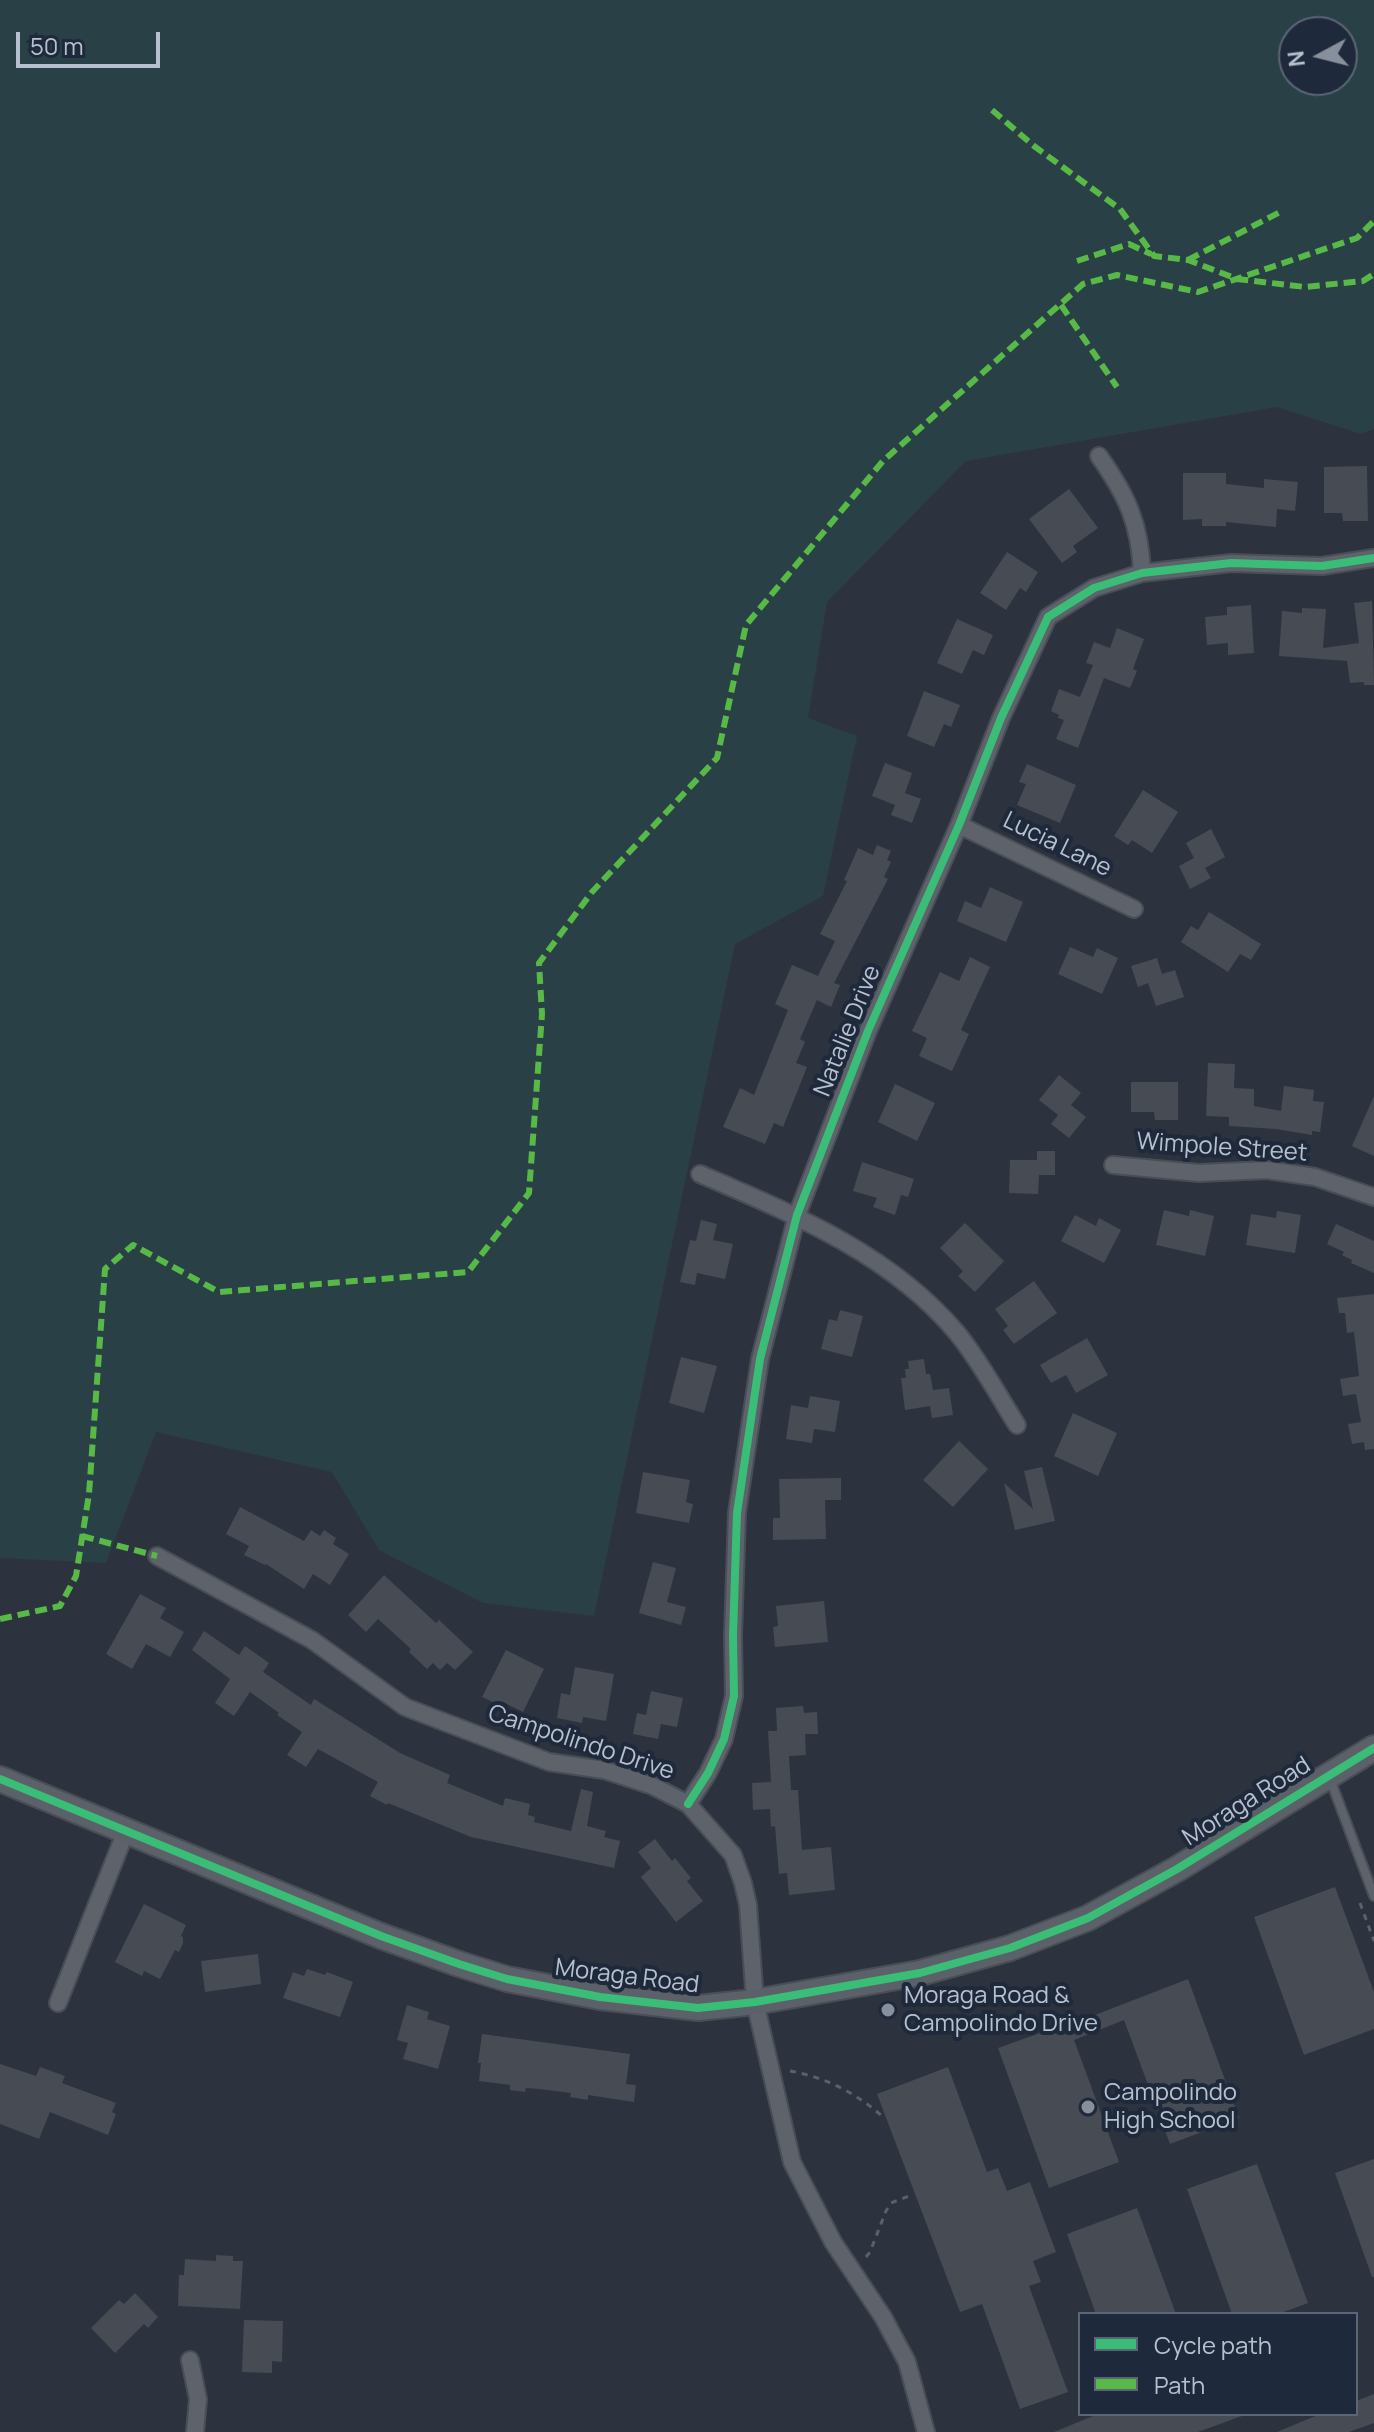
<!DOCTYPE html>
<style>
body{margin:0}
#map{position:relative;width:1374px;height:2432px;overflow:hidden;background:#2d333e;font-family:Manrope,sans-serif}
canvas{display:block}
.legend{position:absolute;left:1078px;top:2312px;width:280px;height:104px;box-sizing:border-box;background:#1e293b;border:2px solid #5b6576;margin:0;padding:10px 14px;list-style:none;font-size:24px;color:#b7c0ce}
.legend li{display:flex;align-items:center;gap:16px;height:40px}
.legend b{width:40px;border:2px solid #5b6576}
.north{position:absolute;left:1278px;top:16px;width:80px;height:80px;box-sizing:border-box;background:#1e293b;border:2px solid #5b6576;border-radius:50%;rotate:263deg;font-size:22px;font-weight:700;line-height:32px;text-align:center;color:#b7c0ce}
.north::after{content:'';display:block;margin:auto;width:28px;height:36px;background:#878f9c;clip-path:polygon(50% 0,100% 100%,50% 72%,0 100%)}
.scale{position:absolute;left:16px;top:32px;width:144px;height:36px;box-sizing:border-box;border:4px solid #b7c0ce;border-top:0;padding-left:10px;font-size:24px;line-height:28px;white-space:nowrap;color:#b7c0ce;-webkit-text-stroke:6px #1e293b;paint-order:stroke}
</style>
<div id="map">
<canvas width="1374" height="2432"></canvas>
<ul class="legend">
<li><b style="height:10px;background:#3abd76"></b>Cycle path</li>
<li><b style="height:10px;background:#58b947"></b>Path</li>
</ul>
<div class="north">N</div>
<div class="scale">50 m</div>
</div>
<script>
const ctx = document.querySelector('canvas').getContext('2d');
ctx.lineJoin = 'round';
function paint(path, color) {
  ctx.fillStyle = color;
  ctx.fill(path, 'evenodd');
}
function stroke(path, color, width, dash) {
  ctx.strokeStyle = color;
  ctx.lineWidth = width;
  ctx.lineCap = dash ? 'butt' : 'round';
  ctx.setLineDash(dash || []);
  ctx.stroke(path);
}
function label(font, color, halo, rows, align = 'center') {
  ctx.font = font + ' Manrope,sans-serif';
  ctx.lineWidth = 8;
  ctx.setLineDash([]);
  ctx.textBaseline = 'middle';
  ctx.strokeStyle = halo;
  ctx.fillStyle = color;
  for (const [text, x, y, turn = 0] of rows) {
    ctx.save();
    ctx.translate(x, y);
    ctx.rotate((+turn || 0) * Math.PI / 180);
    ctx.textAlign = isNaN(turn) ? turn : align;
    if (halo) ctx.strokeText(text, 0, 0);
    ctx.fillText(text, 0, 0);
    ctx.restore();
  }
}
paint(new Path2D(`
 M0,0H1374V429L1361,434L1277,407L966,461L827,602L808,718L857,736L823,896L735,944L594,1616L483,1603L379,1550L332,1472L156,1432L106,1563L0,1558ZM1294,32H1342V80H1294Z`), '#284046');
paint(new Path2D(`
 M1367,466L1368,521H1343L1342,513H1324V467Z
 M1183,473H1226V484L1264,488V479L1298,482L1295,511L1277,509L1276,527L1226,522V526H1202V519L1183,520Z
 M1069,489L1098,528L1073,546L1077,552L1062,563L1029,519Z
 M1007,552L1038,572L1026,592L1020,588L1006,610L980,593Z
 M1372,601L1374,685H1364V682L1350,683L1347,661L1279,656L1282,611L1302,613V608L1326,609L1323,648L1359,643L1354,603Z
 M1251,605L1254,653L1228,655V643L1207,645L1205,617L1227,615V607Z
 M957,619L993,635L984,655L973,650L962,674L937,663Z
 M1117,628L1144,639L1133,669L1137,671L1130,688L1104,678L1078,748L1056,739L1064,720L1058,718L1059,715L1051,711L1059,689L1080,697L1093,665L1086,663L1094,642L1110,648Z
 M924,691L960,705L951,727L944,724L934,747L907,736Z
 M885,763L912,773L905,793L921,799L912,823L891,815L895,805L872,796Z
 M1027,764L1076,785L1060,823L1017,805L1026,784L1019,782Z
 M1143,790L1178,812L1152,853L1132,840L1128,845L1114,836Z
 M1211,829L1225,857L1205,868L1211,878L1190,889L1179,866L1194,858L1186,843Z
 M877,845L891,851L887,860L891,862L884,877L888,879L834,983L840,985L831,1007L817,1000L800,1039L805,1042L796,1063L807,1067L783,1127L774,1123L765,1144L723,1127L740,1088L754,1095L788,1010L775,1004L792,965L818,976L835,941L820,934L847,881L844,880L858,848L873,855Z
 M990,887L1023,902L1006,942L957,921L965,901L981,908Z
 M1209,912L1261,944L1251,960L1240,954L1228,972L1181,942L1191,926L1198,930Z
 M1070,947L1093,957L1097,948L1118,958L1102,994L1058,974Z
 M970,957L990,967L961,1030L969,1034L952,1071L919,1056L927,1038L912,1031L940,972L959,981Z
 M1157,958L1162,974L1175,970L1184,997L1156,1006L1148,983L1138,987L1131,966Z
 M1208,1063L1235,1064L1234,1088L1254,1089V1106L1281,1111L1284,1086L1314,1090L1313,1101L1324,1102L1320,1132L1312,1131V1135L1276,1129L1229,1126V1117L1206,1116Z
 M1059,1075L1081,1093L1071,1105L1086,1117L1069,1138L1051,1124L1058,1115L1039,1100Z
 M1131,1082H1178V1120H1155L1154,1112H1131Z
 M895,1084L935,1103L917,1141L878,1122Z
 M1374,1096V1156L1352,1146Z
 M1037,1151H1055V1175H1039L1038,1194L1009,1193L1010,1160H1037Z
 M862,1162L914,1179L908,1197L901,1195L895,1215L873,1207L877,1198L853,1191Z
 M1164,1210L1189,1216L1190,1210L1214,1216L1205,1256L1156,1245Z
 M1277,1211L1301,1215L1295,1253L1246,1245L1251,1214L1276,1218Z
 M1075,1215L1096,1226L1099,1218L1121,1230L1104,1263L1061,1241Z
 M701,1220L717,1224L713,1240L733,1244L725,1279L697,1273L695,1285L680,1282L690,1240L696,1241Z
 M965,1223L1004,1261L975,1292L958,1276L963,1271L940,1248Z
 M1336,1224L1374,1241V1273L1351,1263L1352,1260L1342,1255L1344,1252L1327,1244Z
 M1034,1281L1057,1313L1014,1344L1003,1330L1008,1326L995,1309Z
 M1374,1294V1449L1365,1450L1364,1442L1352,1444L1348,1424L1361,1422L1356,1394L1343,1396L1340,1379L1359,1376L1354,1332L1347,1333L1345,1313H1339L1337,1298Z
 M840,1310L863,1316L852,1357L821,1349L829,1319L837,1321Z
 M1087,1338L1108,1375L1076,1393L1066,1375L1051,1383L1040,1365Z
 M681,1357L717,1366L704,1413L669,1403Z
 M924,1359L926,1374H930L933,1390L949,1388L953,1415L932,1418L930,1406L905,1410L901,1378H906L905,1369H909L908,1361Z
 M810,1396L840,1401L835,1432L814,1429L812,1443L786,1439L791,1405L808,1408Z
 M1073,1413L1117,1433L1098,1476L1054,1456Z
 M959,1441L988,1469L953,1507L923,1480Z
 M1042,1467L1055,1521L1015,1530L1004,1483L1033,1509L1024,1471Z
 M643,1472L690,1480L686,1502L693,1504L689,1523L636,1513Z
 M841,1478V1500H825L826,1539L773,1540V1518H780L779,1479Z
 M240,1507L304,1541L311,1530L320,1536L324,1530L336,1538L333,1544L349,1554L330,1585L313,1574L304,1589L266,1564L265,1565L244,1555L249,1546L226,1534Z
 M653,1562L676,1568L667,1602L686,1607L681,1625L639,1613Z
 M384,1575L436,1623L439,1620L473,1652L455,1670L447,1663L440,1670L433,1663L427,1669L409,1652L411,1649L378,1619L366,1632L348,1615Z
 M140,1594L166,1608L160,1618L184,1632L170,1657L146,1644L132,1669L106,1654Z
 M824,1601L828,1642L775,1647L773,1627L778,1626L776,1606Z
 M204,1631L239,1655L245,1646L269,1663L263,1672L311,1705L314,1699L400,1753L450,1775L447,1783L503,1806L505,1798L530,1804L528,1815L535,1817L534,1822L571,1831L581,1789L593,1792L587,1826L606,1831L604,1837L620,1841L614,1868L471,1837L388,1803L387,1805L370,1796L378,1782L318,1749L306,1767L287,1755L302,1732L277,1715L279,1713L250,1692L234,1716L215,1703L230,1679L192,1650Z
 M506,1650L544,1669L523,1712L503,1702L501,1706L482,1697Z
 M575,1667L614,1674L606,1721L583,1717L582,1723L557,1718L561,1693L570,1695Z
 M651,1691L683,1698L677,1727L661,1724L658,1739L633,1734L637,1713L646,1715Z
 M803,1706L804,1713L817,1712L818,1734H805L806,1755L789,1756L791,1790H798L802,1850L831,1847L835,1890L789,1895L787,1873L779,1874L775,1826L771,1827L770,1809L753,1810L752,1783L771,1782L768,1731H777L776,1708Z
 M655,1839L672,1861L675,1858L691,1878L687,1881L703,1901L676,1922L641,1877L651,1868L638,1852Z
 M1335,1887L1374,1992V2029L1304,2055L1254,1917Z
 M144,1904L186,1925L181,1936L183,1937V1943L179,1952L175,1950L160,1979L144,1971L142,1976L115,1962Z
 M258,1954L261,1984L205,1992L201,1961Z
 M307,1969L325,1975L327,1972L353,1982L340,2017L283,1998L293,1972L304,1976Z
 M1188,1979L1239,2118L1170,2144L1124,2020L1074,2040L1119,2162L1049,2188L998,2048L1068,2023L1069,2025Z
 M407,2005L429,2012L427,2019L450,2026L438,2069L403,2059L408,2043L397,2040Z
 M482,2034L630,2054L626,2084L636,2085L634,2102L588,2095V2100L570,2097L571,2093L539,2089L526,2088L525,2092L510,2090V2085L479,2081L481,2063H478Z
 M0,2064L36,2076L40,2067L65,2076L62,2083L116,2103L112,2112L116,2114L108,2135L50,2112L39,2139L0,2124Z
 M948,2067L987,2172L998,2168L1007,2191L1030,2182L1056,2252L1033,2261L1041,2282L1029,2286L1068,2392L1020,2409L982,2304L960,2312L877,2094Z
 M1374,2159V2277H1372L1335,2173Z
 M1257,2164L1308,2303L1278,2314H1232L1187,2189Z
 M1137,2208L1176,2314H1096L1067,2234Z
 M216,2255L233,2256V2261H243L240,2309L178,2306L179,2275H184L185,2259L216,2261Z
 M135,2293L158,2317L148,2328L144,2324L115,2353L91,2328L119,2300L124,2304Z
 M244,2320L283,2321L282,2362L272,2361V2373L242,2372Z
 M1374,2394V2423L1349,2432H1277L1320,2414H1356V2401Z
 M1098,2414H1242V2416L1198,2432H1054Z`), '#464b54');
const lane = new Path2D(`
 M1330,1779L1374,1896`);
const street = new Path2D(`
 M1099,456C1127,496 1140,523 1142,573
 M959,825L1134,909
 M1113,1165L1199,1173L1267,1170L1315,1177L1374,1197
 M700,1174C793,1214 891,1254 957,1333C980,1361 998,1395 1017,1425
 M157,1556L312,1640L405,1707L549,1762L604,1770L653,1786L688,1804L733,1855L743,1883L748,1905L755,2002L792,2162L833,2242L883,2317L907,2362L926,2432
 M688,1804L708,1773L724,1739L734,1696L733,1636L737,1513L760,1359L797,1215L868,1031L959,825L1001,718L1048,617L1094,588L1142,573L1231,563L1322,566L1374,558
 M58,2003L126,1831
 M190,2360L198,2399L195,2432`);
const secondary = new Path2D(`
 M0,1779L381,1936L459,1964L507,1979L600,1997L698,2008L755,2002L920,1973L1010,1948L1088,1918L1177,1869L1374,1748`);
stroke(lane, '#494e56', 12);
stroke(street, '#494e56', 20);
stroke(secondary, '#494e56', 28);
stroke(new Path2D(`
 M1360,1903L1374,1941
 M790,2071C825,2077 856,2093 882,2116
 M866,2257L870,2252L886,2211L891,2203L909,2196`), '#5a6168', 3, [6, 6]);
stroke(lane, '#5d626b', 8);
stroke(street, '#5d626b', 16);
stroke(secondary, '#5c6169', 24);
stroke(new Path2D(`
 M992,110L1034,146L1120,209L1154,256L1188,260L1237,279L1305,287L1363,281L1374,274
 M1188,260L1280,212
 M1077,261L1129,244L1151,254
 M1061,305L1117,387
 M82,1536L157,1556
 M0,1619L60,1606L76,1576L89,1494L105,1269L133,1245L219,1292L468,1272L529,1193L542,1014L539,963L592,892L717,758L746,625L883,461L1083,284L1117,275L1198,292L1357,238L1374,221`), '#58b947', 6, [12, 6]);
stroke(new Path2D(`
 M0,1779L381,1936L459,1964L507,1979L600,1997L698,2008L755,2002L920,1973L1010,1948L1088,1918L1177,1869L1374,1748
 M688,1804L708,1773L724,1739L734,1696L733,1636L737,1513L760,1359L797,1215L868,1031L959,825L1001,718L1048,617L1094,588L1142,573L1231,563L1322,566L1374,558`), '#3abd76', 8);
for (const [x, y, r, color] of [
 [888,2010,8,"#878f9c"],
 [1088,2107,8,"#878f9c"]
]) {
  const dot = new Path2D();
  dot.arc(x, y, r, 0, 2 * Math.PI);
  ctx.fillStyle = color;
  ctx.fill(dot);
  stroke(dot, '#1e293b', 3);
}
label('24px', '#b7c0ce', '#1e293b', [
 ["Lucia Lane",1057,845,26],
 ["Natalie Drive",848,1031,-68],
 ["Wimpole Street",1222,1148,4],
 ["Campolindo Drive",581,1743,18],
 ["Moraga Road",1247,1802,-32],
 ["Moraga Road",627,1977,7]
]);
label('24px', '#b7c0ce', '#1e293b', [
 ["Moraga Road &",904,1996],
 ["Campolindo Drive",904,2024],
 ["Campolindo",1104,2093],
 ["High School",1104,2121]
], 'left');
</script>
